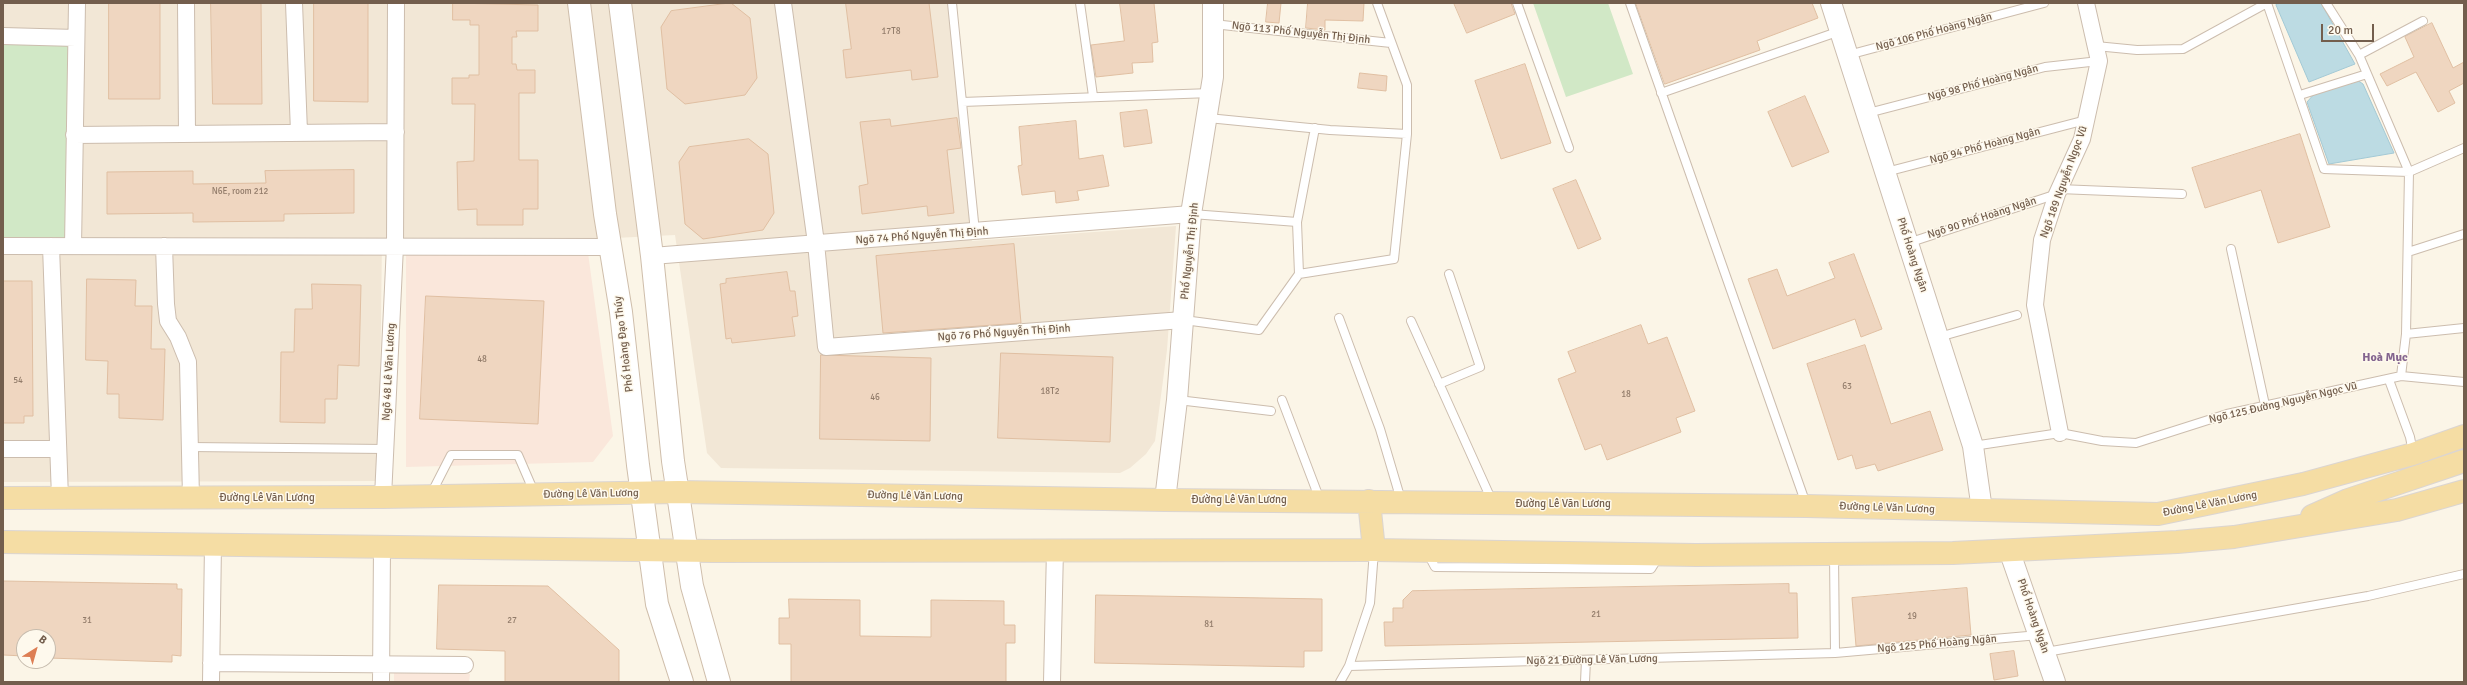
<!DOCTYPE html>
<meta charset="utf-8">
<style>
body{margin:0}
#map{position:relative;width:2467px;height:685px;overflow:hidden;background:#fbf5e7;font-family:Signika,sans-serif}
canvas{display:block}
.frame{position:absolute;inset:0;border:4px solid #735e4d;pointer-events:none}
.north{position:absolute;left:16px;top:629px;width:40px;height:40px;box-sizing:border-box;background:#fef9ed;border:1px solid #c6bbad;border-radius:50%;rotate:37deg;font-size:11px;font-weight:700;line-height:16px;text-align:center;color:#735e4d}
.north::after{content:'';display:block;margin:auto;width:14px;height:18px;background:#dd7e54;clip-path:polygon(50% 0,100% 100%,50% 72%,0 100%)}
.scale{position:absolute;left:2321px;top:24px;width:53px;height:18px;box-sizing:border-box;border:2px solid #735e4d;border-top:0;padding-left:5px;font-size:12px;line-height:14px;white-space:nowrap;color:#735e4d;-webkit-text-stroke:3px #fef9ed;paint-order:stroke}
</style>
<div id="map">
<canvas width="2467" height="685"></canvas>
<div class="frame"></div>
<div class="north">B</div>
<div class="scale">20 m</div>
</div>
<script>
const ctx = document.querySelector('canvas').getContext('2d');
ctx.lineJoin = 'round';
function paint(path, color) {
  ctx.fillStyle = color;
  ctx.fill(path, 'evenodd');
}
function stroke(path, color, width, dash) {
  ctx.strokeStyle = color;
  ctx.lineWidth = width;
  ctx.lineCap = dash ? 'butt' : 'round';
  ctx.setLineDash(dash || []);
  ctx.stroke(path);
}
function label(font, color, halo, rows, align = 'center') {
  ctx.font = font + ' Signika,sans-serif';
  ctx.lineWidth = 3;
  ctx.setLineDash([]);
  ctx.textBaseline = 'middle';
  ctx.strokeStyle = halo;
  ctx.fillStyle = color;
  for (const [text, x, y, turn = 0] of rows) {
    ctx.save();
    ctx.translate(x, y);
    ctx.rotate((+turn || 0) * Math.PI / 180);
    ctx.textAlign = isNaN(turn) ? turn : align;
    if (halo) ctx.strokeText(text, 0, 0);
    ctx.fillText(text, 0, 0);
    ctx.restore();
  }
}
paint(new Path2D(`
 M3,3H948L972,241L1176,226L1167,350L1155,441L1146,454L1130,468L1120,473L721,468L707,453L675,235L575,240H382L379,481L3,482Z`), '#f2e7d6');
paint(new Path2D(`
 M588,253L613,436L593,462L406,467V254Z
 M394,673L470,674L469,682H394Z`), '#fae7db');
paint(new Path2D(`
 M1533,3H1608L1633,74L1566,97Z
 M3,36L76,38L73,246H3Z`), '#d1e8c6');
const water = new Path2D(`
 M2281,3H2321L2355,64L2309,82L2276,5Z
 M2357,80L2363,84L2394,153L2329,164L2307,102L2315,93Z`);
paint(water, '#bcdbe3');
stroke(water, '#a3c9d5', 1);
const building = new Path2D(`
 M109,3H160V99H109Z
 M211,3H261L262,104H213Z
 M314,3H368V102L314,101Z
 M453,3L538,5V31H516L517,37H512V64H516L517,70H535V93H519V160H538V209H523V225H477V209L458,210L457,162L474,161L475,104H452V78H469V75H479V25H470V20H453Z
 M731,3L750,18L757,78L745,95L685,104L667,89L661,27L671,11Z
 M846,3H929L938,77L912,80L911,70L846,78L843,50L851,49Z
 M1120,3H1154L1158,42L1152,43L1153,62L1132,63L1133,73L1096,77L1091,45L1124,41Z
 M1268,3H1281L1279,23L1266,22Z
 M1308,3H1364L1363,21L1325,20V30L1306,28Z
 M1454,3H1511L1515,14L1467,33Z
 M1636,3H1812L1818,18L1757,41L1760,50L1665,84Z
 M2432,23L2453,68L2464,62V83L2449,91L2455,103L2438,112L2416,72L2387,86L2380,74L2414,57L2405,37Z
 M1525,64L1551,143L1501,159L1475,81Z
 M1360,73L1387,76L1386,91L1358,88Z
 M1805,96L1829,152L1792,167L1768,112Z
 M1147,110L1152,143L1124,147L1120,113Z
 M957,118L961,148L947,150L954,213L928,216L927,206L862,214L859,186L868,184L860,122L890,119L891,126Z
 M1076,121L1079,159L1103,155L1109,186L1077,191L1079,200L1056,203L1055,191L1022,195L1018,166L1022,165L1019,127Z
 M2300,134L2330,227L2278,243L2261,190L2205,208L2192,168Z
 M749,139L768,154L774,213L763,230L703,239L685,224L679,162L689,147Z
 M354,170V213L284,214V221L193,222V213L107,214V172L193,171V184L266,183L265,171Z
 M1576,180L1601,239L1578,249L1553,189Z
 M1014,244L1021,323L883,333L876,256Z
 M1854,254L1882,329L1861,337L1855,319L1773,349L1748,279L1777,269L1787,296L1835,278L1829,263Z
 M787,272L790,291H795L798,316L792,317L795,336L732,343L731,338L726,339L720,284L726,283V279Z
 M87,279L136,280L135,306H152L151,349H165L163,420L119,418V394H107L108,361L86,360Z
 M3,281H32L33,416H24V423H3Z
 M312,284L361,285L359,366L338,365L337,399H325V423L280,422L281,352H294L295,309H312Z
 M426,296L544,301L538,424L420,419Z
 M1641,325L1648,344L1667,337L1695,411L1676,418L1681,432L1607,460L1601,444L1585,450L1558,379L1576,372L1568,352Z
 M1865,345L1891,424L1930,411L1943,450L1878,471L1875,464L1856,469L1852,455L1838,460L1807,364Z
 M1001,353L1113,357L1110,442L998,438Z
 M821,355L931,358L930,441L820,439Z
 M3,581L177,584V589H182L181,656L172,655V662L48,658V637H24V656L3,655Z
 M1789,584V593H1797L1798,638L1385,646L1384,622H1393V608H1403V600L1412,591Z
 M439,585L548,586L619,650V682H505V651L437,649Z
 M1967,588L1971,635L1856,646L1852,598Z
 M1096,595L1322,599V651H1304V667L1095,663Z
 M789,599L860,600V636L931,637V600L1004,601V625H1015V643H1006V682H791V644H779V618H789Z
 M2014,651L2018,676L1994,680L1990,654Z`);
paint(building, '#efd6c0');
stroke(building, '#e0bfa2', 1);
const service = new Path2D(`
 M952,3L975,232
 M1080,3L1093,96
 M1517,3L1569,148
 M1630,3L1806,504
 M2267,3L2324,169L2409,172L2464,148
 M2326,3L2359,55L2409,172L2406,334
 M1213,24L1391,43
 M2096,46L2137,50L2183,49L2267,3
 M1848,55L2044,3
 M2359,55L2423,21
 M1661,93L1840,31
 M2300,95L2367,74
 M962,102L1211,93
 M1868,113L2045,67L2099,61
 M1208,118L1330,130L1407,134
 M1886,172L2086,120
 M2059,189L2182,194
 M1192,214L1297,222L1299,274
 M1297,222L1315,128
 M1908,243L2057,194
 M2231,249L2265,405
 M2408,252L2464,234
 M1299,274L1394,259L1407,134V85L1377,3
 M1339,318L1380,429L1401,500
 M1184,320L1259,330L1299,274
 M1411,321L1492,501
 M1939,337L2017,315
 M2401,376L2464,382
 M2389,380L2410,437L2413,453
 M1439,384L1480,367L1449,274
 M1178,400L1271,411
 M1282,400L1320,500
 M1973,446L2060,433L2102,441L2136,443L2227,414L2401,376L2406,334L2464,328
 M190,447L385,449
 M431,494L451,455H518L534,492
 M1428,554L1435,567L1651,569L1659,556
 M1834,554L1835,653
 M2046,652L2368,596L2464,574
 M1349,666L1835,653L2039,635
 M1340,682L1349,666L1370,603L1374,551
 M1585,682L1586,660`);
const minor = new Path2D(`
 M186,3L187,134
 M294,3L299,132
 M783,3L816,243L826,347L1183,320
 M3,36L76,38
 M74,135L396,132
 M3,246L610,247
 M51,246L60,498
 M73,246L77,3
 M164,246L166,304L168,321L178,337L188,362L191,498
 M652,256L1191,214
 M2060,433L2035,305L2042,240L2057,194L2082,139L2099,61L2086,3
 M3,449H58
 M383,497L395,246L396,3
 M211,663L465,665
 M211,682L213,544
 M381,682L382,547
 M1052,682L1055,549`);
const tertiary = new Path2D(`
 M1831,3L1973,446L1982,510
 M1165,500L1177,400L1191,214L1213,77V3
 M2009,550L2055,682`);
const secondary = new Path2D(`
 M579,3L605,214L621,312L638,465L657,604L682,682
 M620,3L652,256L673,461L692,586L719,682`);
const primary = new Path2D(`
 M3,498L383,497L679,492L1165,500L1806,506L2158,514L2303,484L2413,454L2464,436
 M1369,501L1374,550
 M2312,516L2348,500L2464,461
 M3,542L713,551L1374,550L1696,555L1953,553L2177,542L2234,537L2397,510L2464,491`);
stroke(service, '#ccbdae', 10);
stroke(minor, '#ccbdae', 18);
stroke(tertiary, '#ccbdae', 22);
stroke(secondary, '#cfbeab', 24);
stroke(primary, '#dbd5d1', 24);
stroke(service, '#fff', 8);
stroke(minor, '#fff', 16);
stroke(tertiary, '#fff', 20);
stroke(secondary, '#fff', 22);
stroke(primary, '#f5dda4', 22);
label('9px', '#927c6a', null, [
 ["17T8",891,32],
 ["N6E, room 212",240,192],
 ["48",482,360],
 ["54",18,381],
 ["63",1847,387],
 ["18T2",1050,392],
 ["18",1626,395],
 ["46",875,398],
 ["21",1596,615],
 ["19",1912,617],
 ["31",87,621],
 ["27",512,621],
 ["81",1209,625]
]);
label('11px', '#735e4d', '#fef9ed', [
 ["Ngõ 106 Phố Hoàng Ngân",1934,32,-15],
 ["Ngõ 113 Phố Nguyễn Thị Định",1301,33,6],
 ["Ngõ 98 Phố Hoàng Ngân",1983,83,-15],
 ["Ngõ 94 Phố Hoàng Ngân",1985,146,-15],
 ["Ngõ 189 Nguyễn Ngọc Vũ",2064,182,-70],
 ["Ngõ 90 Phố Hoàng Ngân",1982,218,-18],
 ["Ngõ 74 Phố Nguyễn Thị Định",922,236,-4],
 ["Phố Nguyễn Thị Định",1190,251,-84],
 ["Phố Hoàng Ngân",1912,255,72],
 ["Ngõ 76 Phố Nguyễn Thị Định",1004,333,-4],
 ["Phố Hoàng Đạo Thúy",624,344,-97],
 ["Ngõ 48 Lê Văn Lương",389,372,-87],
 ["Ngõ 125 Đường Nguyễn Ngọc Vũ",2283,403,-13],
 ["Đường Lê Văn Lương",591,494,-1],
 ["Đường Lê Văn Lương",915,496,1],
 ["Đường Lê Văn Lương",267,498],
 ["Đường Lê Văn Lương",1239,500],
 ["Đường Lê Văn Lương",1563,504],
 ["Đường Lê Văn Lương",2210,504,-11],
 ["Đường Lê Văn Lương",1887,508,2],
 ["Phố Hoàng Ngân",2033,616,71],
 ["Ngõ 125 Phố Hoàng Ngân",1937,644,-5],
 ["Ngõ 21 Đường Lê Văn Lương",1592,660,-1]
]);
label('bold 12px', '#84658f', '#fef9ed', [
 ["Hoà Mục",2385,358]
]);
</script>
